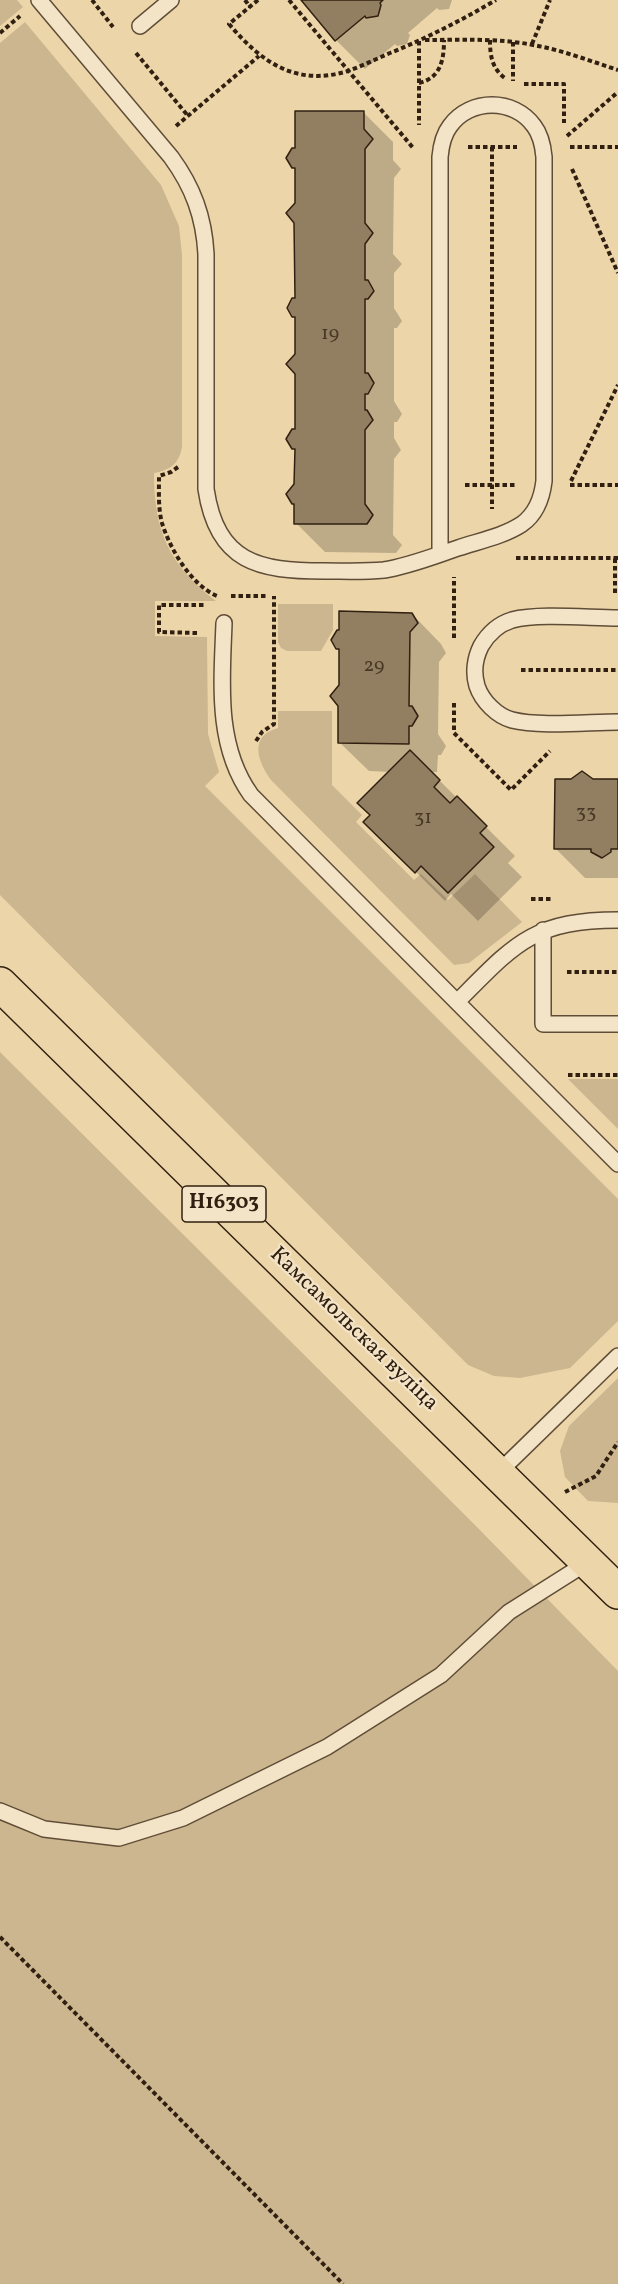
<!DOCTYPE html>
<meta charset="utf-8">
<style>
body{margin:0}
canvas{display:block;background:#ecd5a9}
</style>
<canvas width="618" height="2284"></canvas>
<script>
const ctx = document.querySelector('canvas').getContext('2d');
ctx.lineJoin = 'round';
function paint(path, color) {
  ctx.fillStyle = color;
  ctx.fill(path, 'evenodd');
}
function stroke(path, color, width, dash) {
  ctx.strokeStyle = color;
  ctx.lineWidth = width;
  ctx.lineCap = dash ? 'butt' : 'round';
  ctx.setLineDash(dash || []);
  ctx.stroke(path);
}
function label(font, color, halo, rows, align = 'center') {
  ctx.font = font + ' Vollkorn,serif';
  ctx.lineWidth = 4.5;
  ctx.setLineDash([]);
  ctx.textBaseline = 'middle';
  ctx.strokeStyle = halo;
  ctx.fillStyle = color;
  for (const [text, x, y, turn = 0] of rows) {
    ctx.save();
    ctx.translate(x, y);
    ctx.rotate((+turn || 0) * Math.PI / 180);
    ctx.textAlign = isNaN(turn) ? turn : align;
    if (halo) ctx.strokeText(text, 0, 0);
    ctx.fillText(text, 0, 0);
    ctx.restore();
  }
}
paint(new Path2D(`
 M0,0H17L23,7L0,26Z
 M25,22L161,185L179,226L182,255V447C179,464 170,470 154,473C154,531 169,565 216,601H155V636L207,637L208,734L219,772L205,786L618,1199V1321L570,1368L520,1378L494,1376L468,1365L0,895V43Z
 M278,604H333V630L321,651H287L281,648L278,642Z
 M278,711H332V785L362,815L356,822L414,880L421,874L448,900L475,874L522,922L469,963L454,965L271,780C258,762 248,736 278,728Z
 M0,1052L472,1522L618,1671V2284H0Z
 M568,1079H618V1129Z
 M618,1378V1503L588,1501L565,1477L560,1451L569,1426Z`), '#ccb68f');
paint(new Path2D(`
 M303,0H452L449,9L439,10L437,8L408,33L410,35L407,44L397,46L395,44L365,69L336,40Z
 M364,113L393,142V160L401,169L394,178L393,254L402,264L394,273V308L402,321L397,328H394V401L402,414L397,422H394V438L401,450L394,459L393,535L402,545L396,553L325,552L296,523V451L293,448L296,430V376L288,364L294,355H296V319L294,316L296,300V169L293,167Z
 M412,614L441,644L446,653L439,662L438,734L446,746L441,755H438L437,772H431L515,856L508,863L522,877L478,921L451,894L445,901L366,822L372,815L391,772L369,771L339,742L340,651L338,648Z
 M592,781H618V878H585L556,849Z`), '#0003');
const building = new Path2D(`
 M301,0H383L380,3L381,5L378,16L366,18L365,16L335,41Z
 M295,111H364V129L373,139L365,149V223L373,233L365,244V280H368L374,291L368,299H365V373H368L374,383L368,394H365V410H367L373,420L365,430V504L373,515L367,524H294V504H292L286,494L294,484L295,449H292L286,439L292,429H295V374L286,364L295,354V317H292L287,308L292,298H295L294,223L286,213L295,203V168H292L286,158L292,148H295Z
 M339,611L412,613L418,623L410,632L409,706H412L418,716L412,726H409V744L338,743V706L330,696L339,685V649H336L331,640L337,630H339Z
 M410,750L440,780L434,787L450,803L457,796L487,826L480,833L494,847L448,893L421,866L415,873L363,822L370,815L357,803Z
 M582,771L593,779H618V849H611V852L602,858L591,852V849H554L555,779H571Z`);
paint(building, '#927e60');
stroke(building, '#312011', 1.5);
const lane = new Path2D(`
 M39,0L171,157C193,187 204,217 206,254V489C217,563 259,571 324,571C344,571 364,572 384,570C409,566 434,556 458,548C479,541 504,536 522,524C536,514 542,498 544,481V157C543,146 541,135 534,126C514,98 470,98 450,126C443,135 441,146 440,157V554
 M140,26L171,0
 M618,618C589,618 539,613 512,620C499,624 488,634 481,646C475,658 473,673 477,686C482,701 497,716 512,720C539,727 589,722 618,722
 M224,623C222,681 215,745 251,795L618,1164
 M543,930V1024H618
 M457,1002C514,945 532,920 618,920
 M498,1473L618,1356
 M0,1811L44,1829L119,1838L183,1818L327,1747L441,1675L509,1612L588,1562`);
const primary = new Path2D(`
 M0,984L618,1592`);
stroke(lane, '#604d37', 18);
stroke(primary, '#312011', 36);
stroke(new Path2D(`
 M92,0L113,27
 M245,0L250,7
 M258,0L229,24C261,62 296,87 348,71C362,66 376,59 390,53C427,38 462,20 496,0
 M289,0L414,149
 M0,33L20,16
 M425,40C461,40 498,38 533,45C562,50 590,61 618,70
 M490,40C490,56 492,69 506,79
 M419,41V125
 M513,42V81
 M532,44L550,0
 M136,53L188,116
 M419,83C441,78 444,59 444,40
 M524,84H564V123
 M176,126L259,56
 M567,136L618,92
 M468,147H517
 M492,147V509
 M570,147H618
 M572,169L618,273
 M178,467L171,472L159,476C159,491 158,508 162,523C170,549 191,585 217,596
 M571,481L618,385
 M465,485H517
 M570,485H618
 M516,558H618
 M615,593V558
 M231,596H268
 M197,633L159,632V605H206
 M454,638V577
 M521,670H618
 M454,703V733L511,790L550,751
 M256,741L262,732L274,724V596
 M531,899H551
 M567,972H618
 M568,1075H618
 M565,1492L596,1476L618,1442
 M0,1937L343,2284`), '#312011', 4, [4.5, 3]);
stroke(lane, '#f3e4c7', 15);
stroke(primary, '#ecd5a9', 33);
label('20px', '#493825', null, [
 ["19",330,335],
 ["29",374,667],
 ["33",586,814],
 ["31",423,819]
]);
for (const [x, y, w] of [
 [224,1204,84]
]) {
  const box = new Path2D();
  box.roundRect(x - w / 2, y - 18, w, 36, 4.5);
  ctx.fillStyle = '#f3e4c7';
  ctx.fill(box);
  stroke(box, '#312011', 1.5);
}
label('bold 21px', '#312011', null, [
 ["Н16303",224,1204]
]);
label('22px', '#312011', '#f3e4c7', [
 ["Камсамольская вуліца",353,1330,44]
]);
</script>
